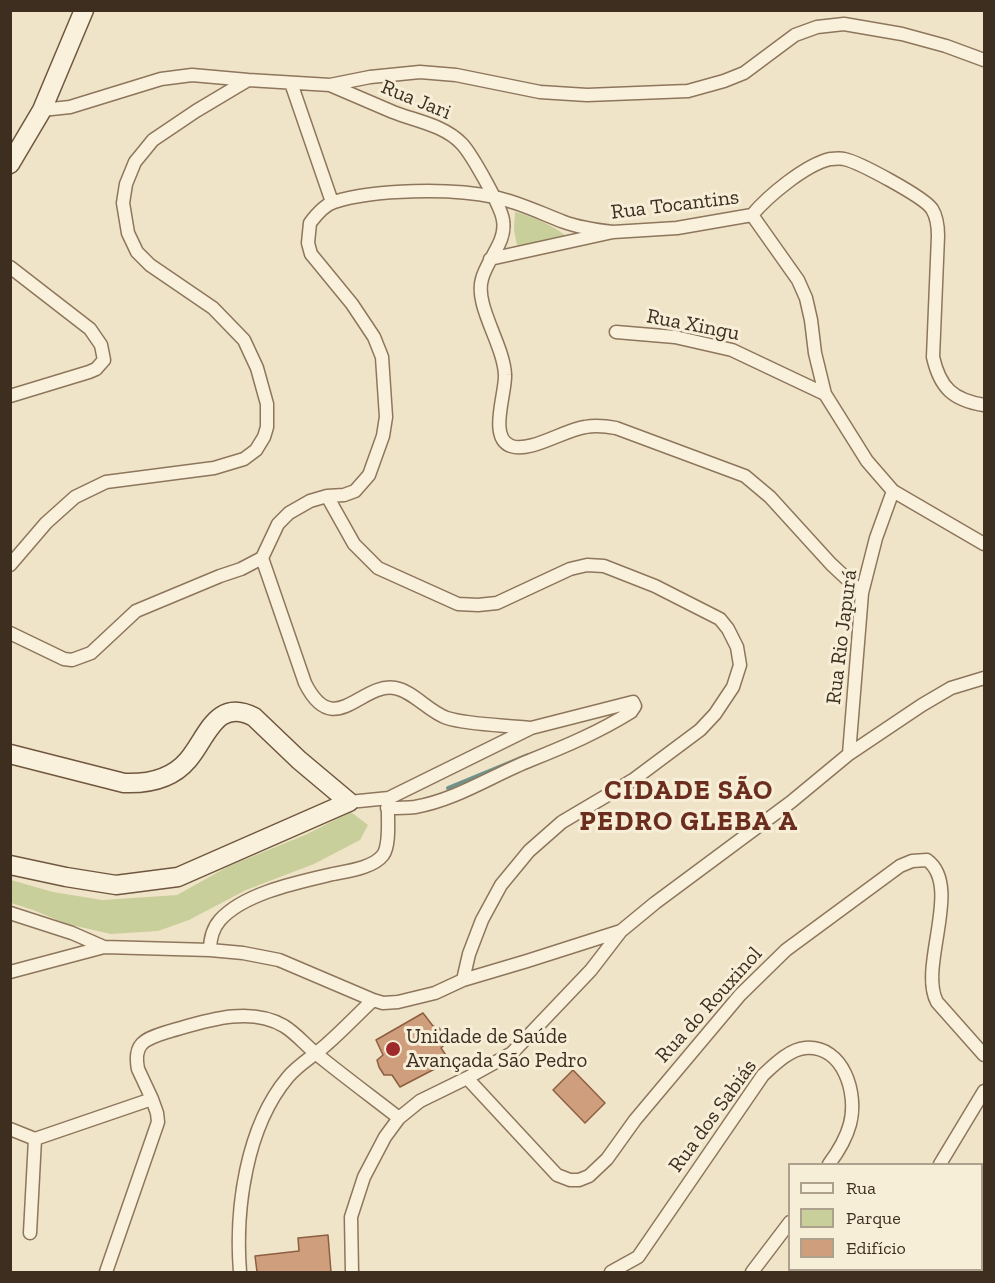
<!DOCTYPE html>
<meta charset="utf-8">
<style>
body{margin:0}
#map{position:relative;width:995px;height:1283px;overflow:hidden;background:#f0e4c8;font-family:"Zilla Slab",serif}
canvas{display:block}
.frame{position:absolute;inset:0;border:12px solid #3d2e20;pointer-events:none}
.legend{position:absolute;left:788px;top:1163px;width:195px;height:108px;box-sizing:border-box;background:#f7eed8;border:2px solid #ada18e;margin:0;padding:8px 10px;list-style:none;font-size:18px;color:#3d2e20}
.legend li{display:flex;align-items:center;gap:12px;height:30px}
.legend b{width:30px;border:2px solid #ada18e}
</style>
<div id="map">
<canvas width="995" height="1283"></canvas>
<div class="frame"></div>
<ul class="legend">
<li><b style="height:8px;background:#faf1dc"></b>Rua</li>
<li><b style="height:16px;background:#c9cf9b"></b>Parque</li>
<li><b style="height:16px;background:#cf9f7d"></b>Edifício</li>
</ul>
</div>
<script>
const ctx = document.querySelector('canvas').getContext('2d');
ctx.lineJoin = 'round';
function paint(path, color) {
  ctx.fillStyle = color;
  ctx.fill(path, 'evenodd');
}
function stroke(path, color, width, dash) {
  ctx.strokeStyle = color;
  ctx.lineWidth = width;
  ctx.lineCap = dash ? 'butt' : 'round';
  ctx.setLineDash(dash || []);
  ctx.stroke(path);
}
function label(font, color, halo, rows, align = 'center') {
  ctx.font = font + ' "Zilla Slab",serif';
  ctx.lineWidth = 6;
  ctx.setLineDash([]);
  ctx.textBaseline = 'middle';
  ctx.strokeStyle = halo;
  ctx.fillStyle = color;
  for (const [text, x, y, turn = 0] of rows) {
    ctx.save();
    ctx.translate(x, y);
    ctx.rotate((+turn || 0) * Math.PI / 180);
    ctx.textAlign = isNaN(turn) ? turn : align;
    if (halo) ctx.strokeText(text, 0, 0);
    ctx.fillText(text, 0, 0);
    ctx.restore();
  }
}
paint(new Path2D(`
 M515,212C532,216 553,225 566,236L536,244L517,245L514,230Z
 M351,812L368,825L360,840L314,864L246,890L189,920L158,931L111,934L67,924L33,910L11,903V880L53,892L102,900L177,895L229,866L305,835Z`), '#c9cf9b');
stroke(new Path2D(`
 M448,788L528,755`), '#6f938a', 4);
const building = new Path2D(`
 M423,1013L433,1026L439,1028L443,1033L446,1043L441,1048L450,1061L400,1087L392,1075H384L379,1067L377,1060L383,1055L376,1040Z
 M573,1070L605,1103L585,1123L553,1090Z
 M328,1235L331,1272H257L255,1256L299,1251L298,1238Z`);
paint(building, '#cf9f7d');
stroke(building, '#8d5f41', 1.5);
const street = new Path2D(`
 M291,83L332,202
 M330,85C351,94 372,103 393,112C416,121 444,125 462,144C472,155 501,206 503,220C507,242 487,259 482,279C474,305 504,345 505,375C506,393 488,438 511,446C530,453 564,430 585,427C595,425 606,426 616,428L745,476L770,497L831,564L862,593
 M42,110L70,107L161,79L192,75L248,80L330,85L370,77L420,72L456,75L540,92L587,95L688,91L724,81L744,73L795,35L817,27L844,24L902,34L946,46L984,60
 M752,215L798,280L806,298L811,320L815,353L825,394L867,461L893,491L984,544
 M490,259L613,232L677,228L752,215C768,196 805,165 830,159C834,159 840,158 844,159C859,162 924,197 932,209C937,217 938,226 938,236L933,357C940,388 953,400 984,405
 M10,267L90,329L101,345L104,360L96,369L89,372L10,396
 M616,332L675,337L732,350L825,394
 M327,496L354,544L378,568L458,604L478,605L497,603L570,569L587,565L604,566L655,586L720,619L728,629L737,647L740,665L733,687L715,714L700,730L633,780L562,822L529,851L501,885L482,920L469,954L463,980
 M262,558L305,683C334,741 361,682 395,688C413,691 429,712 447,718C469,725 506,725 530,728
 M10,565L46,523L75,497L106,482L214,468L244,459L256,450L264,437L267,427V404L257,368L244,340L213,308L150,265L137,252L128,233L123,203L126,184L135,162L153,140L196,111L248,80
 M10,633L64,659L72,660L91,653L136,611L220,576L241,569L262,558L278,524L289,513L310,501L327,496L344,495L355,491L369,475L383,436L386,417L382,357L374,337L352,304L311,254L308,243L310,223C316,215 324,205 334,202C374,189 453,188 494,197C519,202 540,213 564,222C580,228 596,230 613,232
 M849,754L862,593L876,538L893,491
 M349,802L389,798L531,728L633,702L635,706L631,712C599,732 566,746 531,760C493,775 456,800 415,807C406,808 397,808 387,808
 M10,913L72,933L104,947L210,950L243,953L279,960L373,1000L383,1003L398,1002L435,993L463,980L527,961L621,931L655,903L791,802L849,754L922,705L951,688L984,678
 M210,950C210,940 213,928 220,920C244,893 299,882 333,874C348,871 373,868 383,855C391,844 387,815 388,801
 M10,972L104,947
 M467,1078L557,1175L570,1180H579L589,1176L607,1159L635,1120L740,995L786,950L900,866L912,861L927,860C963,886 918,967 937,1002L984,1055
 M10,1129L35,1139
 M35,1139L152,1099
 M940,1164L984,1091
 M30,1233L35,1139
 M106,1272L158,1122L157,1113L152,1099L138,1069C133,1044 144,1039 167,1032C203,1022 248,1005 284,1026C297,1034 306,1046 319,1056C345,1077 372,1097 399,1118
 M240,1272C235,1209 246,1127 288,1077C299,1064 314,1056 327,1044C343,1030 357,1015 373,1000
 M352,1272L351,1217L364,1177L385,1137L399,1118L420,1101L467,1078L512,1053L591,970L621,931
 M611,1272L638,1257L763,1075C774,1065 790,1049 805,1048C844,1045 858,1094 850,1124C846,1139 838,1152 829,1164
 M752,1272L790,1222
 M878,1272L879,1270`);
const secondary = new Path2D(`
 M10,164L42,110L84,10
 M10,754L124,783C148,784 172,779 188,760C207,738 216,697 254,717L299,760L349,802L178,877L116,885L66,877L10,865`);
stroke(street, '#8d765c', 15);
stroke(secondary, '#6f573f', 21);
stroke(street, '#faf1dc', 12);
stroke(secondary, '#faf1dc', 18);
for (const [x, y, r, color] of [
 [393,1049,8,"#9e2a2b"]
]) {
  const dot = new Path2D();
  dot.arc(x, y, r, 0, 2 * Math.PI);
  ctx.fillStyle = color;
  ctx.fill(dot);
  stroke(dot, '#f7eed8', 2);
}
label('21px', '#3d2e20', '#f7eed8', [
 ["Rua Jari",416,100,22],
 ["Rua Tocantins",675,205,-7],
 ["Rua Xingu",693,325,11],
 ["Rua Rio Japurá",842,637,-83],
 ["Rua do Rouxinol",709,1005,-48],
 ["Rua dos Sabiás",713,1116,-54]
]);
label('21px', '#3d2e20', '#f7eed8', [
 ["Unidade de Saúde",406,1037],
 ["Avançada São Pedro",406,1061]
], 'left');
ctx.letterSpacing = '1.5px';
label('bold 27px', '#6b2e1e', '#f7eed8', [
 ["CIDADE SÃO",689,791],
 ["PEDRO GLEBA A",689,822]
]);
ctx.letterSpacing = '0px';
</script>
